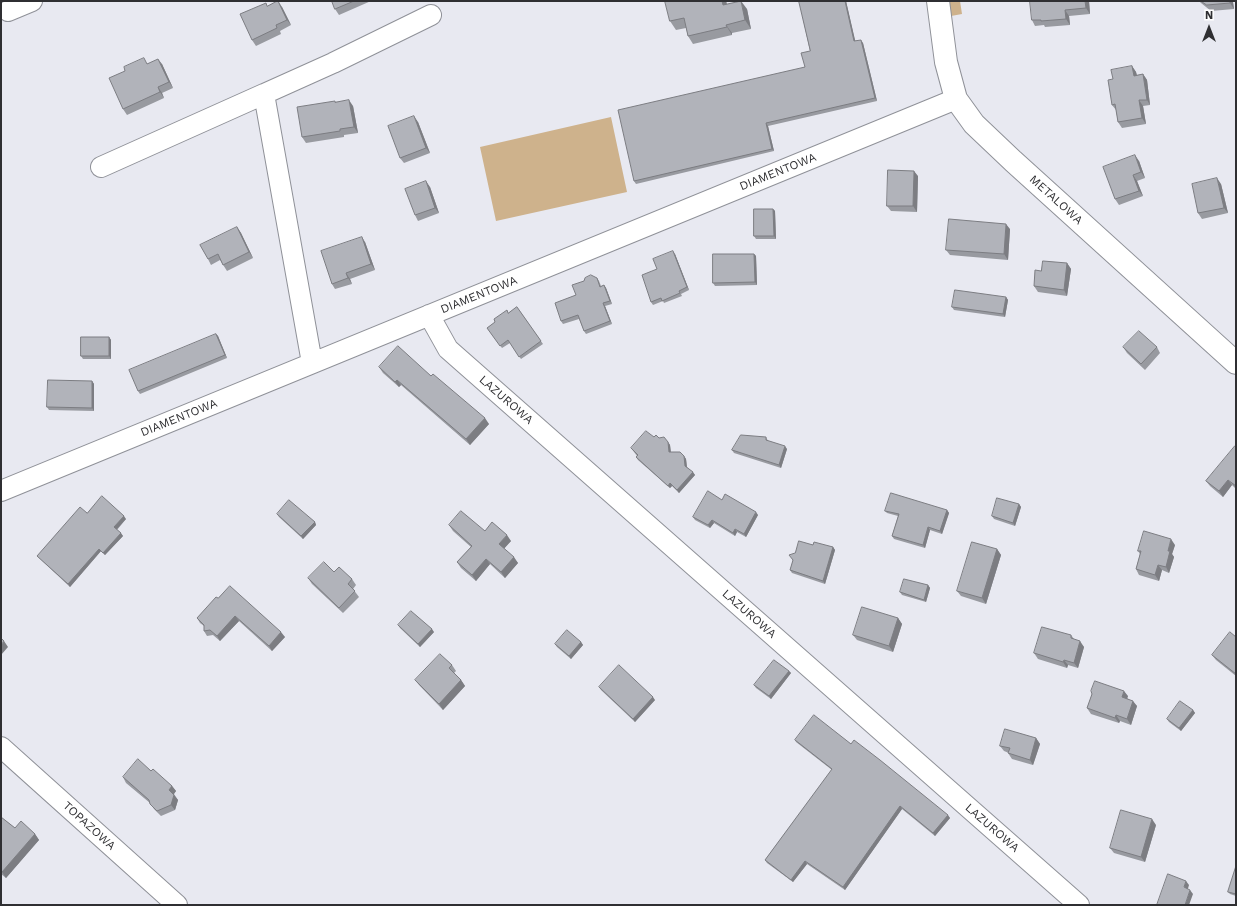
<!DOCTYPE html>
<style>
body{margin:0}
#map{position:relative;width:1237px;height:906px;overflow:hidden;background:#e8e9f1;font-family:"Work Sans",sans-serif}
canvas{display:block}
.frame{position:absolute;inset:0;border:2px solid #2f2f32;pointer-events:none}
.north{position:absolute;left:1189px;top:8px;width:40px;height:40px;-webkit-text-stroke:3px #fff;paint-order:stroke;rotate:0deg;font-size:11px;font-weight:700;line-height:16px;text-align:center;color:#2f2f32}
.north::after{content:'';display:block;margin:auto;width:14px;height:18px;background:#2f2f32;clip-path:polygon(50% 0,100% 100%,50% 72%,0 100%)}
</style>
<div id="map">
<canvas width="1237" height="906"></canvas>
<div class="frame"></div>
<div class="north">N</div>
</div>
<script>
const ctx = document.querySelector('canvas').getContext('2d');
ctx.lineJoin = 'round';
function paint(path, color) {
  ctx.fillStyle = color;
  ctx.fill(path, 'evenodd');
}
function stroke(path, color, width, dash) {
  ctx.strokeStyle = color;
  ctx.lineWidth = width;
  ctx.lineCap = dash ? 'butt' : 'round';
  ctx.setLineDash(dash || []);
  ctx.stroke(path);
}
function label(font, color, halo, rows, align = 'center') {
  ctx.font = font + ' "Work Sans",sans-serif';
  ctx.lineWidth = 3;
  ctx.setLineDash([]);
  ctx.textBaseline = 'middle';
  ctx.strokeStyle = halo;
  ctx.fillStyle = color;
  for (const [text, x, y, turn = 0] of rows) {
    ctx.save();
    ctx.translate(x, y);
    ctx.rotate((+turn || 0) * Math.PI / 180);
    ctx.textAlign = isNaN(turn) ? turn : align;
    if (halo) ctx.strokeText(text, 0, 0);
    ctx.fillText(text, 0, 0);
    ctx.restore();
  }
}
paint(new Path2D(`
 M949,1H960L962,14L951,16Z
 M611,117L627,192L496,221L480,147Z`), '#ceb28c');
const street = new Path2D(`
 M8,11L32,1
 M101,167L264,94
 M429,315L448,349L1079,905
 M312,363L264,94L333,63L431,15
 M1,491L956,99
 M1,747L177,905`);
const secondary = new Path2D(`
 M938,1L946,62L956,99L974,124L1013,161L1236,363`);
stroke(street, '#8f9198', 22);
stroke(secondary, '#8f9198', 24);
stroke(street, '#fff', 20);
stroke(secondary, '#fff', 22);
paint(new Path2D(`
 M332,1H371L339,15L335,9Z
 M665,1H726L727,4L747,9L751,29L732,33V35L693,44L688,36L686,28L676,30L670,21Z
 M799,1H846L855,41L863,43L877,101L768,126L774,151L636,184L634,181L805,67L810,51Z
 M1089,1L1090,14L1069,16L1070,25L1045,27L1044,25L1035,26L1032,20Z
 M1199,1H1236V2H1233L1234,9L1211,11L1201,3Z
 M268,6L282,7L291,25L280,31L281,34L256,46L252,40Z
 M148,63L162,64L173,88L162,93L164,98L127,115L123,109Z
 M1132,66L1136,72L1137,75L1143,74L1147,80L1150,105L1143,106L1146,124L1122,128L1118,122L1116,110L1112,105L1113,79Z
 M336,102L353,106L358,133L344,135V137L306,143L302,137Z
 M418,122L430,153L404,163L400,158Z
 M1139,161L1145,178L1137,181L1143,196L1119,205L1115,199Z
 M918,176L917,212L891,211L887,206Z
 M1221,184L1228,213L1202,219L1198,213Z
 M430,187L439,213L418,221L415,215Z
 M773,209L775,211L776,239H756L754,236Z
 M237,227L241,233L253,258L227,271L220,260L211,265L208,259Z
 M1010,229L1008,260L950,255L946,250Z
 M365,242L375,270L350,279L352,284L335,289L332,284Z
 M675,254L689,290L681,294L682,296L664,303L663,301L653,305L651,302L657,269Z
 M754,254L756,256L757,285L715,286L713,283Z
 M1067,263L1071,269L1067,296L1038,292L1034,286L1041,271Z
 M597,278L599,281L601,286L604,285L606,288L612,304L605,306L612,324L586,334L584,331L579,319L563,324L561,321L576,295Z
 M1006,297L1008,300L1005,317L954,310L952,307Z
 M517,307L543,344L521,359L510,343L502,348L487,328Z
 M216,334L218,336L227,358L140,394L138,391Z
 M109,337L111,340V359H83L81,356Z
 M1123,347H1157L1160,353L1145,370L1127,353Z
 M379,367L489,424L470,445L401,385L399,387L383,373Z
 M92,381L94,384V411L49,410L47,407Z
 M654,437L659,438L668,442L670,445L671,452L684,456L686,459L687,467L695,475L679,493L672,486L670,488L638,460L636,457L637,456L631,448Z
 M766,437L768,441L787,449L781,468L734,453L732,450Z
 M1236,446V489L1232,485L1223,497L1210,486L1206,481Z
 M722,500L758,515L746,537L737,532L735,536L714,523L710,528L695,520L693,517Z
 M1019,504L1021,507L1015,526L994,519L992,516Z
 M947,510L949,513L942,534L930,530L925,548L894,539L892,536L898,516L887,513L885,511Z
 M87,513L126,519L117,530L123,536L105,555L101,551L70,587L39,558L37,556Z
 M277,514L315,522L316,525L303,539L279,517Z
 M449,525L485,531L511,541L504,548L518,563L505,578L490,564L476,581L461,568L457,562L471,547L453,531Z
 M813,545L833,547L835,550L825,584L792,573L790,570L795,553Z
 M1175,545L1172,554L1174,557L1169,573L1162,570L1159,581L1139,575L1136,569L1140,554L1138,551Z
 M997,549L1001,555L986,604L961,596L957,591Z
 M334,572L352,579L356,585L353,589L359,597L343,613L312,584L308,578Z
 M928,585L930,588L926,602L902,595L900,592Z
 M218,598L285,637L272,651L239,621L220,641L213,635L207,636L204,631V626L200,623L197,618Z
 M898,618L902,624L893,652L857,640L853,635Z
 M398,625L434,632L420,647L400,628Z
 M1071,635L1074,639L1084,647L1078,668L1068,665L1067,668L1038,659L1034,653Z
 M1236,637V676L1216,660L1212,655Z
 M581,642L583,645L571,659L557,647L555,644Z
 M452,665L456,671L454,673L461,680L465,686L443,710L419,685L415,680Z
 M789,671L791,673L771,699L756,688L754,685Z
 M599,687L655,700L635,722L601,690Z
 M1092,694L1128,696L1127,698L1137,706L1131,725L1120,721L1119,723L1091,714L1087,708Z
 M1193,710L1195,713L1181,731L1169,722L1167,719Z
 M1036,738L1040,744L1033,765L1012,759L1008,753H1009L1004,751L1000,746Z
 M795,740L851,744L950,818L935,836L902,809L845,890L807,864L793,882L767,863L765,860L832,770L796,742Z
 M151,771L172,786L176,791L174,794L178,800L175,810L161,816L154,809L150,803L126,783L123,777Z
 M1,817L15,828L35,834L39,840L6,878L1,874Z
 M1156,825L1145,862L1114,853L1110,848Z
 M1236,866V896L1230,894L1228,892Z`), '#989aa0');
paint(new Path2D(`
 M278,1L282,7L291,25L287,20Z
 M722,1H726L729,13L723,5Z
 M741,1L747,9L751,29L745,20Z
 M845,1H846L856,44L854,41Z
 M1085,1H1089L1090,14L1086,8Z
 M1230,1H1232L1233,2L1234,9L1230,3Z
 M1065,10L1069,16L1070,25L1066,19Z
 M726,25L732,33V35L727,27Z
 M861,40L863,43L877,101L875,98Z
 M158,59L162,64L173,88L169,82Z
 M1132,66L1136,72L1138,81L1134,76Z
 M1143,74L1147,80L1150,105L1147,100Z
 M158,87L162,93L164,98L160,92Z
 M349,100L353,106L358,133L354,127Z
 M1139,100L1143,106L1146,124L1142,118Z
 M414,116L418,122L430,153L426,148Z
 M766,123L768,126L774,151L772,149Z
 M1135,155L1139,161L1145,178L1141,172Z
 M914,171L918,176L917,212L913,206Z
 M1133,175L1137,181L1143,196L1139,191Z
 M1217,178L1221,184L1228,213L1224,208Z
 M426,181L430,187L439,213L435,208Z
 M773,209L775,211L776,239L774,236Z
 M1006,224L1010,229L1008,260L1004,254Z
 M237,227L241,233L253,258L249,252Z
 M362,237L365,242L375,270L371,264Z
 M673,251L675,254L689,290L687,287Z
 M754,254L756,256L757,285L755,282Z
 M1067,263L1071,269L1067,296L1064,290Z
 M346,273L350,279L352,284L348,278Z
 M604,285L606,288L612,304L610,301Z
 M1006,297L1008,300L1005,317L1003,314Z
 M603,303L605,306L612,324L610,321Z
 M216,334L218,336L227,358L225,355Z
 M109,337L111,340V359L109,356Z
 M397,380L401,385L399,387L395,382Z
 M92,381L94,384V411L92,408Z
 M485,418L489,424L470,445L466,439Z
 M668,442L670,445L671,455L669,452Z
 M785,446L787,449L781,468L779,465Z
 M684,456L686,459L687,468L685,466Z
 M693,472L695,475L679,493L677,490Z
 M1228,480L1232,485L1223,497L1219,491Z
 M670,483L672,486L670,488L668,486Z
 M1019,504L1021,507L1015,526L1013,523Z
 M947,510L949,513L942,534L940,531Z
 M756,512L758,515L746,537L744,534Z
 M124,516L126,519L116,530L114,527Z
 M712,520L714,523L710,528L708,525Z
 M315,522L316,525L303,539L301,536Z
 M928,527L930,530L925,548L923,545Z
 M735,529L737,532L735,536L733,533Z
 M121,533L123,536L105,555L103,553Z
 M507,535L511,541L503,550L499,544Z
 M1171,539L1175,545L1172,554L1174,557L1169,573L1166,567L1168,551Z
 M833,547L835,550L825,584L823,581Z
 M99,549L101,551L70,587L68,584Z
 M997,549L1001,555L986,604L982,598Z
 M514,557L518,563L505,578L501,572Z
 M486,559L490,564L476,581L472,575Z
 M1158,565L1162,570L1159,581L1155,575Z
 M928,585L930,588L926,602L924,600Z
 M235,616L239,621L220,641L217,636Z
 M898,618L902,624L893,652L889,646Z
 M432,629L434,632L420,647L418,644Z
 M281,632L285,637L272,651L269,646Z
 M4,641L8,647L1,655V645Z
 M1080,641L1084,647L1078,668L1074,663Z
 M581,642L583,645L571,659L569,656Z
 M1064,660L1068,665L1067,668L1063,662Z
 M789,671L791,673L771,699L769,696Z
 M461,680L465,686L443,710L439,704Z
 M1124,691L1128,696L1126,702L1122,697Z
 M653,697L655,700L635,722L633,719Z
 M1133,701L1137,706L1131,725L1127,719Z
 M1193,710L1195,713L1181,731L1179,728Z
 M1116,715L1120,721L1119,723L1115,718Z
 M1036,738L1040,744L1033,765L1030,760Z
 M172,786L176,791L173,795L169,790Z
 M174,795L178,800L175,810L171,805Z
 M900,806L902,809L845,890L843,887Z
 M948,815L950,818L935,836L933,833Z
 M1152,819L1156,825L1145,862L1141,857Z
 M35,834L39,840L6,878L2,872Z
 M805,861L807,864L793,882L791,880Z
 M1186,881L1189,885L1187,892L1184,887Z
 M1190,890L1193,894L1189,905H1185Z`), '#7c7d82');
const building = new Path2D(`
 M278,1L287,20L276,25L277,28L252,40L240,14L266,3L267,6Z
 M332,1H354L335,9Z
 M665,1H722L723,5L741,1L745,20L726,25L727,27L688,36L684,18L670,21Z
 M799,1H845L854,41L861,40L875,98L766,123L772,149L634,181L618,110L805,67L801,53L810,51Z
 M1030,1H1085L1086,8L1065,10L1066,19L1041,21V20H1032Z
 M1201,1H1230V3L1207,5Z
 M144,58L147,64L158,59L169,82L158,87L160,92L123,109L109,78L125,71L124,67Z
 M1132,66L1134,76L1143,74L1147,100H1139L1142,118L1118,122L1115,104L1112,105L1108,80L1113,79L1111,70Z
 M349,100L354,127L340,129V131L302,137L297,107L335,101V102Z
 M414,116L426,148L400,158L388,126Z
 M1135,155L1141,172L1133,175L1139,191L1115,199L1103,167Z
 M888,170L914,171L913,206H887Z
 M1217,178L1224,208L1198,213L1192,184Z
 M426,181L435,208L415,215L405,189Z
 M754,209H773L774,236H754Z
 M949,219L1006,224L1004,254L946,250Z
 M237,227L249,252L223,265L218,254L208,259L200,245Z
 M362,237L371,264L346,273L348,278L332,284L321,251Z
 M673,251L687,287L679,291L680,293L662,301L661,298L651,302L642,275L657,269L653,259Z
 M713,254H754L755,282L713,283Z
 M1043,261L1067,263L1064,290L1034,286L1035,270L1041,271Z
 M591,275L597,278L600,287L604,285L610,301L603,303L610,321L584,331L578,315L561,321L555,303L576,295L572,285L584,281L585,278Z
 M955,290L1006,297L1003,314L952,307Z
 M517,307L541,341L519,357L508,340L500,346L487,328L495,322L494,319L507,310L508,313Z
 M1139,331L1157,347L1141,364L1123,347Z
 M216,334L225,355L138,391L129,370Z
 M81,337H109V356H81Z
 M398,346L431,376L433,374L485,418L466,439L397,380L395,382L379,367Z
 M48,380L92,381V408L47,407Z
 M646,431L654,437L656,435L659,438L664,437L668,442L669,452H680L684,456L685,466L693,472L677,490L670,483L668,486L636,457L638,455L631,448Z
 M741,435L766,437V440L785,446L779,465L732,450Z
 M1235,446H1236V486L1228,480L1219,491L1206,481Z
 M708,491L722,500L725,494L756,512L744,534L735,529L733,533L712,520L708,525L693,517Z
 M891,493L947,510L940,531L928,527L923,545L892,536L899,514L885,511Z
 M102,496L124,516L114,527L121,533L103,553L99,549L68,584L37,556L80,507L87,513Z
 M997,498L1019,504L1013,523L992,516Z
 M289,500L315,522L301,536L277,514Z
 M461,511L485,531L492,522L507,535L499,544L514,557L501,572L486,559L472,575L457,562L472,546L449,525Z
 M1144,531L1171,539L1168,551H1170L1166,567L1158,565L1155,575L1136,569L1141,551H1138Z
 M799,541L813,545L814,542L833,547L823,581L790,570L793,560L789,555L795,553Z
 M972,542L997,549L982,598L957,591Z
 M324,562L334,572L339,567L352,579L348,584L355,591L339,608L308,578Z
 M904,579L928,585L924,600L900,592Z
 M230,586L281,632L269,646L235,616L217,636L210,630L204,631V625L197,618L216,597L218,598Z
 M862,607L898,618L889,646L853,635Z
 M411,611L432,629L418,644L398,625Z
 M1042,627L1071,635V638L1080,641L1074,663L1064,660L1063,662L1034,653Z
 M567,630L581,642L569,656L555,644Z
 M1230,632L1236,637V674L1212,655Z
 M1,638L4,641L1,645Z
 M440,654L452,665L449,668L461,680L439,704L415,680Z
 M774,660L789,671L769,696L754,685Z
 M619,665L653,697L633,719L599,687Z
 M1095,681L1124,691L1122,697L1133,701L1127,719L1116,715L1115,718L1087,708L1092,694L1091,691Z
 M1180,701L1193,710L1179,728L1167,719Z
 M814,715L851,744L854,740L880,760L948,815L933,833L900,806L843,887L805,861L791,880L765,860L832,769L795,740Z
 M1005,729L1036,738L1030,760L1008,753L1010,748L1000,746Z
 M138,759L151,771L153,769L172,786L169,790L174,795L171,805L157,811L150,804L149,800L123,777Z
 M1121,810L1152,819L1141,857L1110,848Z
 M1,817L15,828L21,821L35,834L2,872H1Z
 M1236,866V894L1228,892Z
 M1168,874L1186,881L1184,887L1190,890L1185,905H1157Z`);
paint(building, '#b1b3ba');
stroke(building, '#7c7d82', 1);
label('12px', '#2f2f32', '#fff', [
 ["DIAMENTOWA",778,172,-22],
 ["METALOWA",1056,200,42],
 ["DIAMENTOWA",479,295,-22],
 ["LAZUROWA",506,400,41],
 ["DIAMENTOWA",179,418,-22],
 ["LAZUROWA",749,614,41],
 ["TOPAZOWA",89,826,42],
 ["LAZUROWA",992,828,41]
]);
</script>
